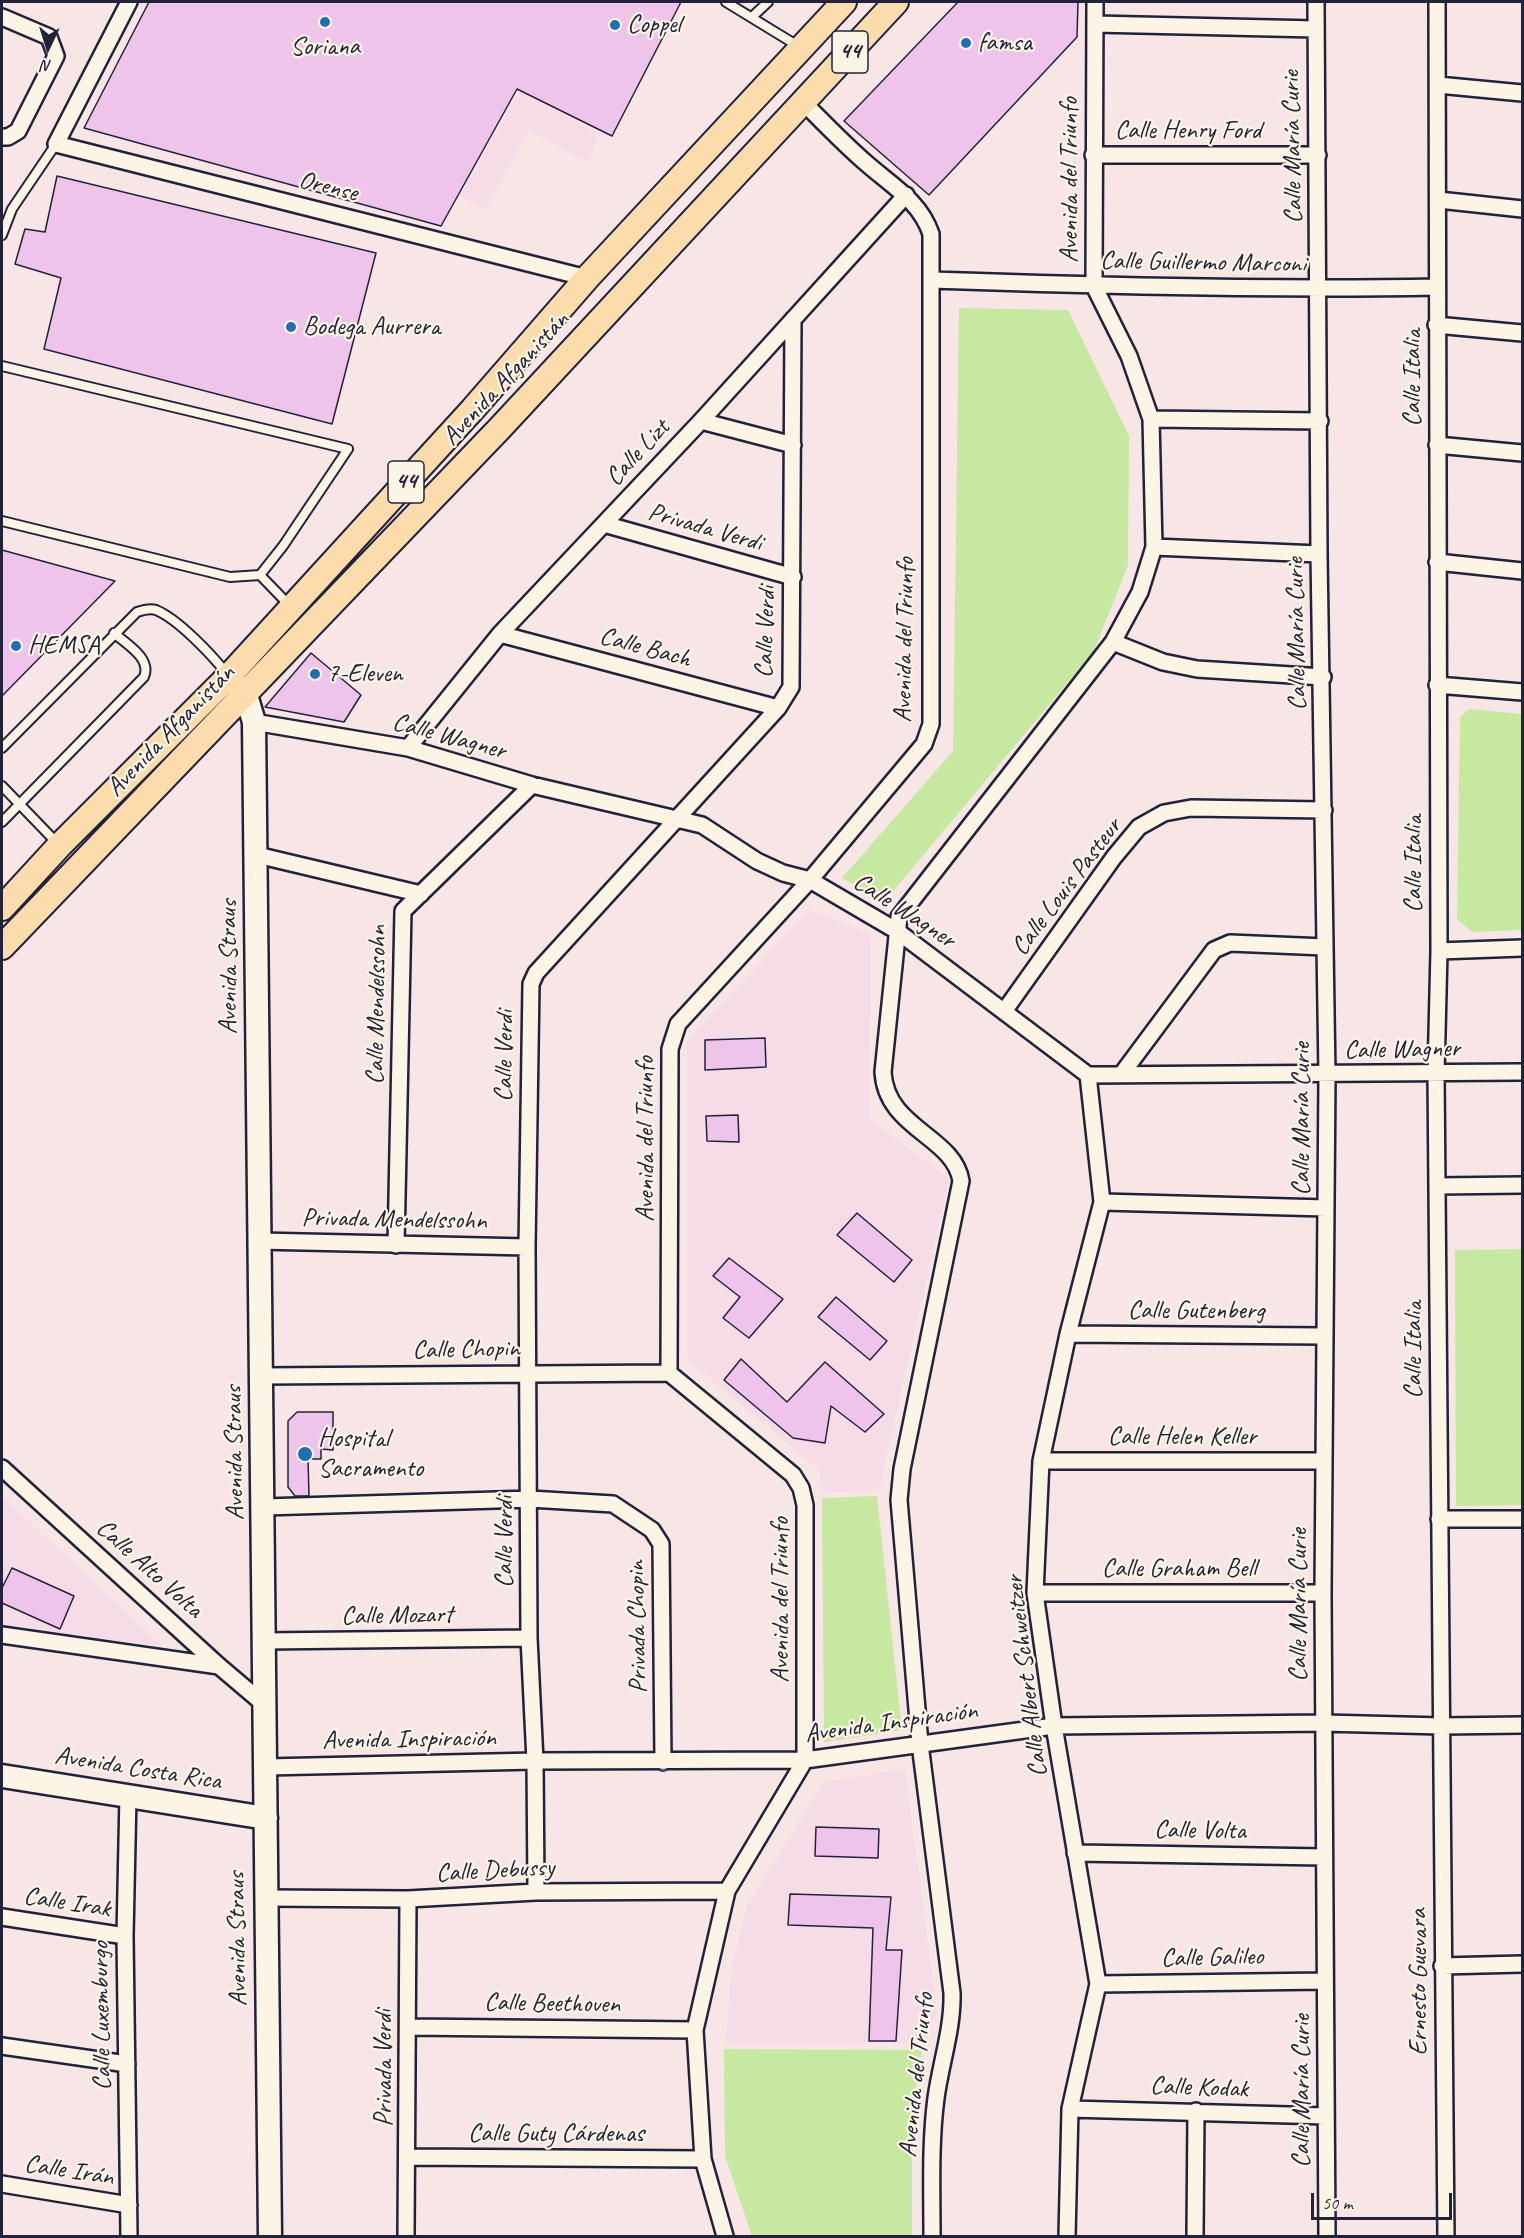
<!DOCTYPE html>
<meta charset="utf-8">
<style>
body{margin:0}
#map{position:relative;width:1524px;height:2238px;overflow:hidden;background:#f8e6e6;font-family:Caveat,sans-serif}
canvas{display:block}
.frame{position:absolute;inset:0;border:3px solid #22223b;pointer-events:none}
.north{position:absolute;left:18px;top:18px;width:60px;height:60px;-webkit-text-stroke:4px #fcf5e5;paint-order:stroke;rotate:184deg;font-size:16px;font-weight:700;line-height:24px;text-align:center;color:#22223b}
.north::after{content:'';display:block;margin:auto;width:21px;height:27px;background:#22223b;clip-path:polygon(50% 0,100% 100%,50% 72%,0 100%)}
.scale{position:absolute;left:1311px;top:2193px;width:141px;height:27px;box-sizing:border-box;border:3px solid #22223b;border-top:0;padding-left:8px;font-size:18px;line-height:21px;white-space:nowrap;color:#22223b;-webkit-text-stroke:4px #fcf5e5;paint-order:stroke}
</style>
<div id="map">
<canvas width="1524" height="2238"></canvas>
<div class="frame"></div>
<div class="north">N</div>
<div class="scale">50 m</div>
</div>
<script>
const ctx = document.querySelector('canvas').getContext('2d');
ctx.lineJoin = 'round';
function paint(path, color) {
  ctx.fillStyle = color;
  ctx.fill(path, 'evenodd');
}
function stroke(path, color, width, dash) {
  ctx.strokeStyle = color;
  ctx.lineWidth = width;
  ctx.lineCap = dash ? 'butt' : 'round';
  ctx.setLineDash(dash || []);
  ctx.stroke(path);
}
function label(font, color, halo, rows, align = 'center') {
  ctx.font = font + ' Caveat,sans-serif';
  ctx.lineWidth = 4.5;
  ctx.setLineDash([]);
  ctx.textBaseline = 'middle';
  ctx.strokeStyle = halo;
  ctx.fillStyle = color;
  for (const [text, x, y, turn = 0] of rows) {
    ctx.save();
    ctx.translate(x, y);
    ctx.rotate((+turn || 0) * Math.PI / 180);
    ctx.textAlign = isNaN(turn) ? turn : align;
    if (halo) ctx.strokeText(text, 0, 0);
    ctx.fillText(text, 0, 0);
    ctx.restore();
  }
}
paint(new Path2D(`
 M519,92L600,134L588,162L528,130L486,210L460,196Z
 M809,910L871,934L869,1118L949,1179L879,1490L822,1493L819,1470L687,1359V1041Z
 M2,1496L163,1647L2,1625Z
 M905,1769L937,2012L925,2043H725L732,1965L747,1906L824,1782Z`), '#f5dce7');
paint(new Path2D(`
 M959,308L1068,310L1129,436L1128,565L1094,651L885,901L842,878L953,751Z
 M1469,709L1522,714V930L1473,932L1457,920L1460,717Z
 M1522,1249V1505L1456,1506L1455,1250Z
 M877,1496L902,1730L824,1742L822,1498Z
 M724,2049L922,2050L912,2109V2236H752L725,2156Z`), '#c6e8a0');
const building = new Path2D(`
 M149,2H681L612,136L517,89L441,226L84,128Z
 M958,2H1078L1077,37L929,195L844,121Z
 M57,176L376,253L332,424L44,349L61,278L15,264L25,229L45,232Z
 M2,550L115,581L2,696Z
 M311,653L361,695L344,722L265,707Z
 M765,1038L766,1067L705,1070V1040Z
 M738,1115L739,1142L707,1141L706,1116Z
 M857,1213L912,1260L894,1282L837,1235Z
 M729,1258L783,1299L749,1338L723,1318L740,1297L713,1276Z
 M836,1297L887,1341L870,1360L818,1317Z
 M741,1359L787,1402L825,1362L884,1414L865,1432L831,1406L825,1443L793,1438L724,1380Z
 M297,1412H333V1450L321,1449V1459H308L309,1496H295L288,1487V1421Z
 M12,1568L74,1596L60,1629L2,1603V1588Z
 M816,1827L879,1829L878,1858L815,1856Z
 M790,1894L891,1897L886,1950H902L896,2041H869L873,1928L788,1925Z`);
paint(building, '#eec4ea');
stroke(building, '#22223b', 1.5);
const lane = new Path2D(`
 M726,2L798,46
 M753,16L768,2
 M2,235L12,209L56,144
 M2,366L348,449L283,546L260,575L230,577L2,521
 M260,575L290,606
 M2,748L137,612C143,610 150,608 156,610C178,619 212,655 227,674
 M2,786L57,843
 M2,822L144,677C152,658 126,644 114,633`);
const street = new Path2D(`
 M129,2L56,144L587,278
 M1316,2L1319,554L1327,1075L1323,1593L1327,2236
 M1437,2L1439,951L1436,1074L1446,2236
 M2,17L49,37L56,56L18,131L8,137H2
 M1095,24L1316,29
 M1438,85L1522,93
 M1093,155H1318
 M1439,200L1522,209
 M932,280C1100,286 1269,290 1437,287
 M1436,325L1522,333
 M1151,419L1320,421
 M701,421L793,445
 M1437,445L1522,453
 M604,524L793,577
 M1154,547L1319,554
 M1437,562L1522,571
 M500,634L778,708
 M1113,642L1163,662L1197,669L1323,677
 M1437,685L1522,692
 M254,722L408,748L532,785L702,825L757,861L783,873L810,880L897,931L1088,1075L1522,1072
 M408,748L500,634L701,421L906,195
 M257,855L421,894
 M1439,951L1522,948
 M1005,1010L1114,857L1139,827L1164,813L1191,808L1324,810
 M1121,1075L1214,950L1230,943L1325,947
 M1437,1186L1522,1185
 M1102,1202L1326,1208
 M259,1241L527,1247
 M396,1245L403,911L532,785
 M1068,1334L1324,1336
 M263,1376L669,1373
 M1041,1461H1323
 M2,1468L219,1666L265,1705
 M264,1507L530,1499L613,1504L652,1530L661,1544L663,1762
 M1439,1519H1522
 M1035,1593H1323
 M2,1635L219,1666
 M264,1641L529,1638
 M266,1767L535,1761L805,1760L1054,1726L1324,1723L1442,1726L1522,1725
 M128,1795L125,1936L129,2236
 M1075,1853L1324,1857
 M536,1892L535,1761L529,1638L527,1247L531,984L536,973L778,708L791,687L793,319
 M265,1898L408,1899L536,1892L727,1891
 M2,1917L125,1936
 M1442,1966L1522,1964
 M1098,1984L1325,1981
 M409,2027L695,2030
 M2,2046L127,2064
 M1070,2109L1326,2116
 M407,2157L703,2159
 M2,2184L129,2205
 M406,2236L408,1899
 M725,2236L703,2159L695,2030L727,1891L805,1760V1505L801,1488L793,1475L669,1373L670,1049L678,1024L810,880L924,744L931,724V234C920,201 891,185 866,163C844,144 824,123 803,102
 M932,2236C932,2190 930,2144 936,2098C941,2062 953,2028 952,1993L920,1744L899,1500L902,1469L961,1181C954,1136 886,1129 883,1072L899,917L1113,642L1140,592L1154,547L1151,419L1129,356L1094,286L1095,2
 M1067,2236L1070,2109L1098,1984L1054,1726L1035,1593L1041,1461L1068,1334L1102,1202L1088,1075
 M1195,2236L1196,2111`);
const secondary = new Path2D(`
 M233,682L246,695L254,722L270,2236
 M2,1776L266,1818`);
const primary = new Path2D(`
 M2,908L60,845L228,677L473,409L587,278L844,2
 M2,947L500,428L896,2`);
stroke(lane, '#22223b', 12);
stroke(street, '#22223b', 20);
stroke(secondary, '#22223b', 27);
stroke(primary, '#22223b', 28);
stroke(lane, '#fcf5e5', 8);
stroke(street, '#fcf5e5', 15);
stroke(secondary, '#fcf5e5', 22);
stroke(primary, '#fcdcac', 24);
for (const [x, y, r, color] of [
 [325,22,6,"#1f6fb2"],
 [615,25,6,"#1f6fb2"],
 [966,43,6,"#1f6fb2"],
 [291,327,6,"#1f6fb2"],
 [16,646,6,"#1f6fb2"],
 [315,674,6,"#1f6fb2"],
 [305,1454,8,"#1f6fb2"]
]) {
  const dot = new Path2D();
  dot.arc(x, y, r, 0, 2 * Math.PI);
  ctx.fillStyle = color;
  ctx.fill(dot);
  stroke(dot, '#fcf5e5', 2);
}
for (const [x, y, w] of [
 [850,52,36],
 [406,482,36]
]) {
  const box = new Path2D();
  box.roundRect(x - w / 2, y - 21, w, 42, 4.5);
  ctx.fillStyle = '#fcf5e5';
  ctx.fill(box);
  stroke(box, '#22223b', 1.5);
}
label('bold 24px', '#22223b', null, [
 ["44",850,52],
 ["44",406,482]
]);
label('26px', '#22223b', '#fcf5e5', [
 ["Coppel",627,25],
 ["famsa",978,43],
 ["Soriana",325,47,"center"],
 ["Bodega Aurrera",303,327],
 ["HEMSA",28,646],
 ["7-Eleven",327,674],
 ["Hospital",318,1439],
 ["Sacramento",318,1469]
], 'left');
label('26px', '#22223b', '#fcf5e5', [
 ["Calle Henry Ford",1188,131],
 ["Calle María Curie",1293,147,-91],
 ["Avenida del Triunfo",1070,180,-90],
 ["Orense",328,187,14],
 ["Calle Guillermo Marconi",1203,263,1],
 ["Calle Italia",1413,378,-90],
 ["Avenida Afganistán",506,379,-47],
 ["Calle Lizt",638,453,-47],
 ["Privada Verdi",705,528,16],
 ["Calle Verdi",766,632,-88],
 ["Calle María Curie",1297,634,-91],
 ["Avenida del Triunfo",905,640,-89],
 ["Calle Bach",645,648,15],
 ["Avenida Afganistán",171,731,-46],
 ["Calle Wagner",449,737,15],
 ["Calle Italia",1414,864,-90],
 ["Calle Louis Pasteur",1067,887,-53],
 ["Calle Wagner",904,911,33],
 ["Avenida Straus",229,967,-90],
 ["Calle Mendelssohn",377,1005,-89],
 ["Calle Wagner",1402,1050,-1],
 ["Calle Verdi",505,1056,-89],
 ["Calle María Curie",1302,1119,-90],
 ["Avenida del Triunfo",646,1139,-90],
 ["Privada Mendelssohn",394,1220,1],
 ["Calle Gutenberg",1196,1311],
 ["Calle Chopin",466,1350,-1],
 ["Calle Italia",1414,1350,-90],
 ["Calle Helen Keller",1182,1437],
 ["Avenida Straus",235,1453,-91],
 ["Calle Verdi",505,1542,-90],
 ["Calle Alto Volta",149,1569,42],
 ["Calle Graham Bell",1179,1569],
 ["Avenida del Triunfo",781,1600,-90],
 ["Calle María Curie",1299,1605,-90],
 ["Calle Mozart",397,1616,-1],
 ["Privada Chopin",638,1627,-91],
 ["Calle Albert Schweitzer",1027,1676,-97],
 ["Avenida Inspiración",891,1723,-8],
 ["Avenida Inspiración",409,1740,-1],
 ["Avenida Costa Rica",138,1769,9],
 ["Calle Volta",1200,1831,1],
 ["Calle Debussy",495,1871,-3],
 ["Calle Irak",67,1903,9],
 ["Avenida Straus",238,1939,-91],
 ["Calle Galileo",1212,1958,-1],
 ["Ernesto Guevara",1419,1982,-90],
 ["Calle Beethoven",552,2004,1],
 ["Calle Luxemburgo",102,2016,-91],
 ["Privada Verdi",384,2068,-90],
 ["Avenida del Triunfo",917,2075,-84],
 ["Calle Kodak",1199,2088,2],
 ["Calle María Curie",1302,2091,-90],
 ["Calle Guty Cárdenas",556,2134],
 ["Calle Irán",69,2171,9]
]);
</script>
